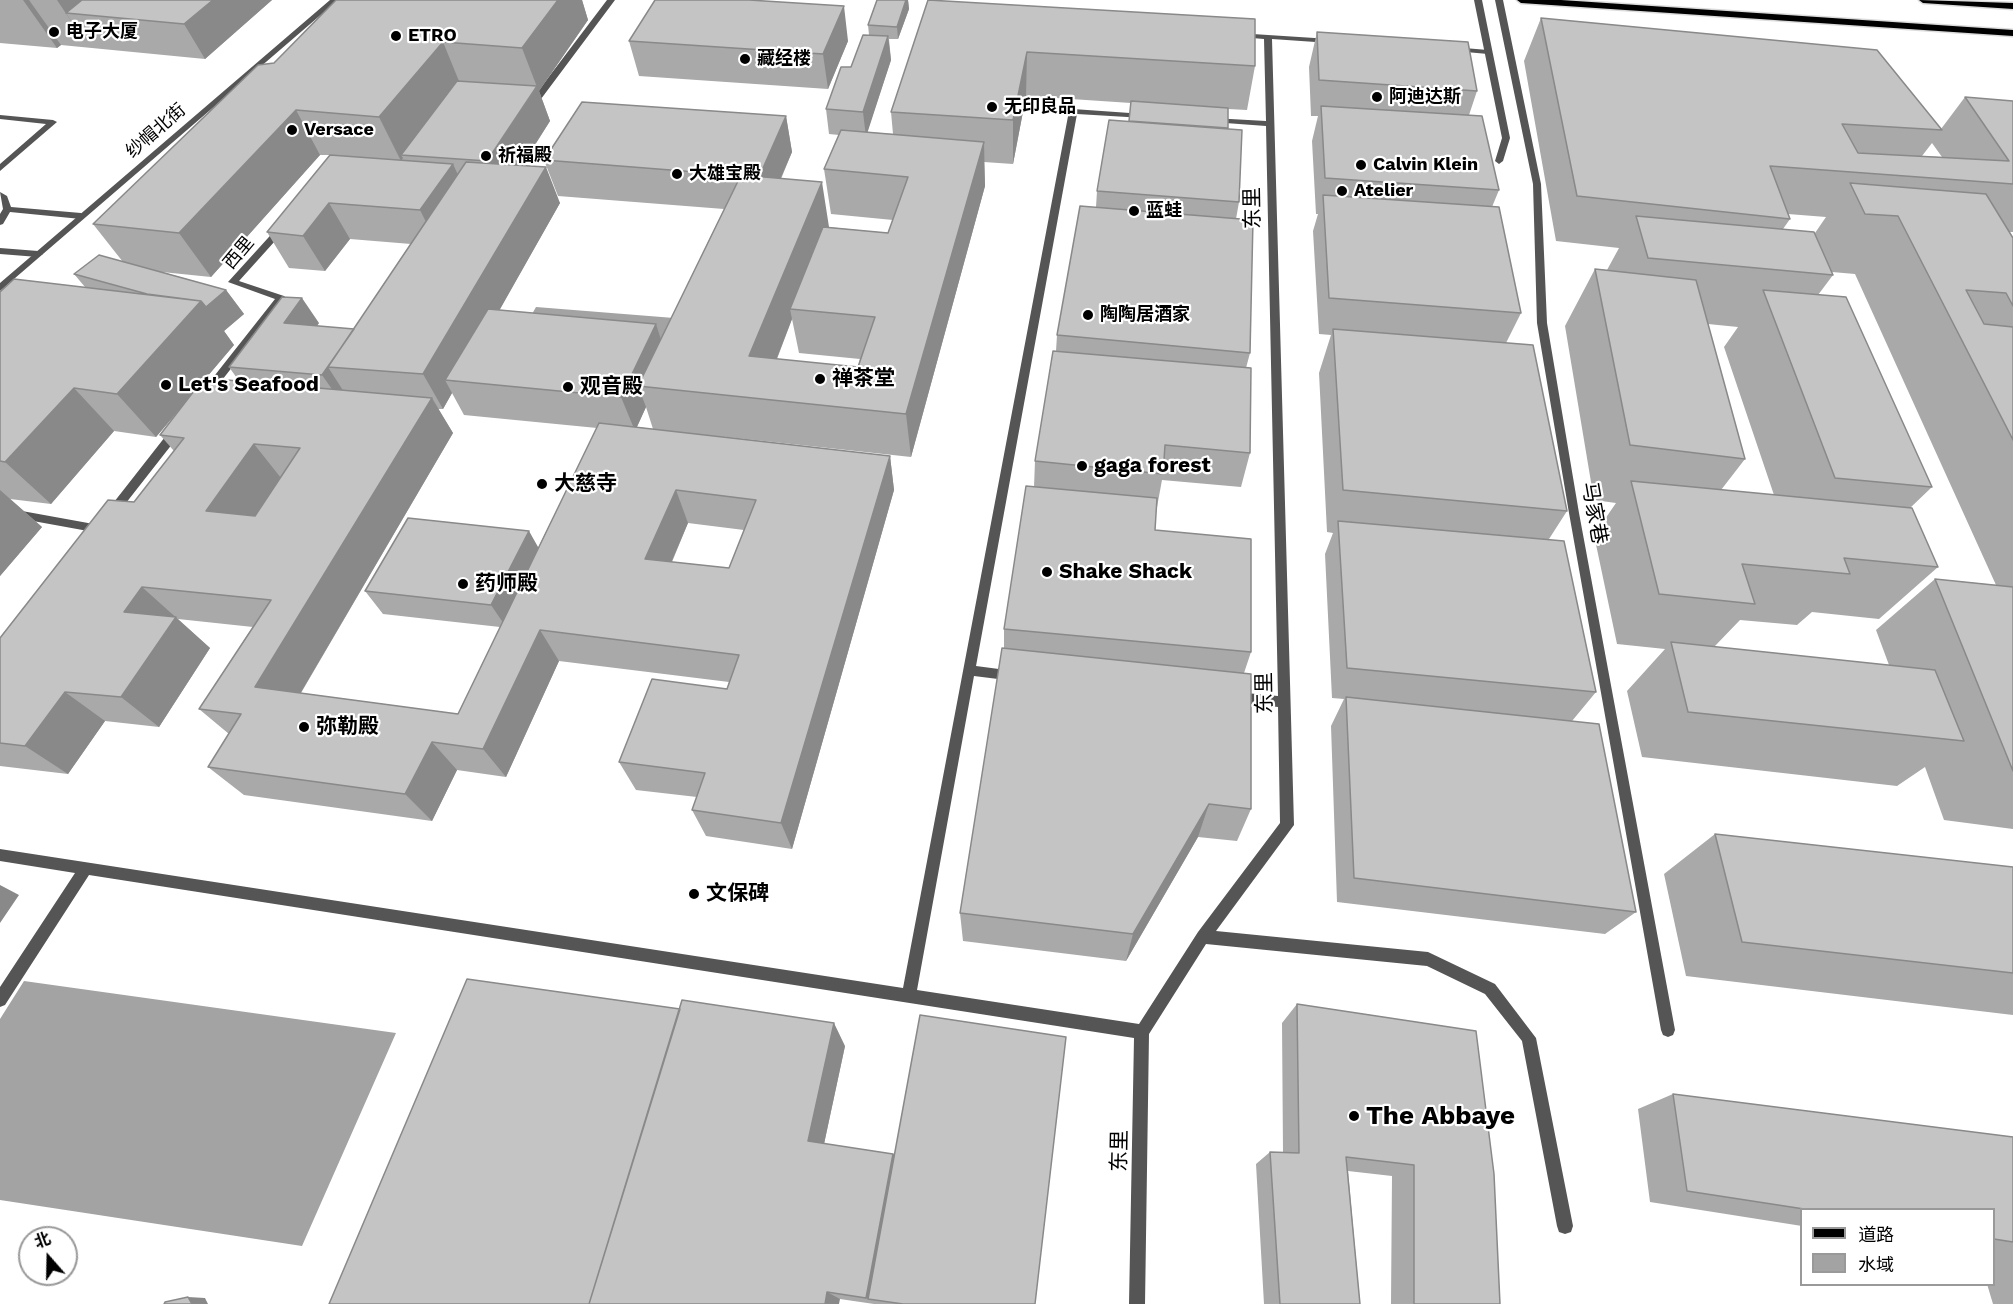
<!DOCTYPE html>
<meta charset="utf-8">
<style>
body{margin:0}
#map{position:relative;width:2013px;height:1304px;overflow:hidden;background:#fff;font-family:"Work Sans","Noto Sans SC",sans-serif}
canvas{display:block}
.legend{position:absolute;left:1800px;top:1208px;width:195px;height:78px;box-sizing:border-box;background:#fff;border:2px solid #999;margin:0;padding:8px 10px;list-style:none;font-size:18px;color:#000}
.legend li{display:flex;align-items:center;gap:12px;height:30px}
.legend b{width:30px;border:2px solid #999}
.north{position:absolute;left:18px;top:1226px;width:60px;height:60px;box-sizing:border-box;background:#fff;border:2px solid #999;border-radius:50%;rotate:340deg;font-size:16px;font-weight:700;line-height:24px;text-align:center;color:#000}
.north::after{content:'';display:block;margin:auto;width:21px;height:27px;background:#000;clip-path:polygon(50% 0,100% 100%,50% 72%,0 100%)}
</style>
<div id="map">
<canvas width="2013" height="1304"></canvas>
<ul class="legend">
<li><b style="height:8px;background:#000"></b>道路</li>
<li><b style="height:16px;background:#a3a3a3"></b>水域</li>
</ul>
<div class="north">北</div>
</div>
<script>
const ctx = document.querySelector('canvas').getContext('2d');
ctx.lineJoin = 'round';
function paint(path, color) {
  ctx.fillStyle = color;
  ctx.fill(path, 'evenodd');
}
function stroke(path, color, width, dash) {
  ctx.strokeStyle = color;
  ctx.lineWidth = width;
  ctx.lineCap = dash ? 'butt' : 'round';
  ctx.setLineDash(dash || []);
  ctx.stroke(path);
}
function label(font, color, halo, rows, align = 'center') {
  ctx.font = font + ' "Work Sans","Noto Sans SC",sans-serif';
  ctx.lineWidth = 4.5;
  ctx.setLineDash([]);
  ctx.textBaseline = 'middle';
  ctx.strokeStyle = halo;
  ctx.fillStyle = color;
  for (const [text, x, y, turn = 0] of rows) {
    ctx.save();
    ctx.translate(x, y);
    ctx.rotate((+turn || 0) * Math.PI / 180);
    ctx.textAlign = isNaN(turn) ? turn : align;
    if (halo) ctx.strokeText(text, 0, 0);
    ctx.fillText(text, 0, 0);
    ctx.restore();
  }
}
paint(new Path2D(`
 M536,307L674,318L660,349L519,337Z
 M24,981L396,1033L302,1246L0,1200V1019Z`), '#a3a3a3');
const primary = new Path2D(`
 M1517,0H1561L2013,30V36L1521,3Z
 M1919,0L2013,3V9L1923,3Z`);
stroke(primary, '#dbdbdb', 3);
paint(new Path2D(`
 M1474,0H1482L1510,138L1503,161L1499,164L1495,161L1502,138Z
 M0,115L53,120L57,122L0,171V164L46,124L0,119Z
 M0,192L7,196L11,207L81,213L85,216L81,219L10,212L3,224L0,225V214L3,209Z
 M0,248L38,251L43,254L38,257L0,254Z`), '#555');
paint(new Path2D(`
 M330,0H338L0,291V283Z
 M607,0H615L535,107H529V103Z
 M1495,0H1503L1541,184L1547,323L1579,513L1675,1030L1673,1035L1668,1037L1663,1035L1661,1030L1569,513L1537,323L1533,184Z
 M1237,33L1330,39L1334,41L1330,43L1272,39L1294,825L1216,931L1428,952L1495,984L1536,1038L1573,1226L1571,1232L1565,1234L1559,1232L1557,1226L1522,1041L1485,994L1427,966L1206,944L1149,1034L1145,1304H1129L1134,1038L89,875L5,1005L0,1007V987L75,873L0,861V849L903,988L1069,111L1073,109L1144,114L1148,116L1144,118L1077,114L976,666L1014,671L1018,672L1020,676L1018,680L1014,681L974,676L917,990L1139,1024L1198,932L1280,823L1278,707L1235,702L1231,701L1229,697L1231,693L1235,692L1278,696L1266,126L1212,122L1208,120L1212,118L1266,121L1264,39L1240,37H1237Z
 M1452,47L1488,50L1492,52L1488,54L1455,51H1452Z
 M281,226L284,227V231L239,281L284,296L286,298L212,393H204V389L275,299L228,282L278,227Z
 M176,427L181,431L180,434L115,517H107L106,514L107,511L172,428Z
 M0,507L99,525L105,529L99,533L0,515Z`), '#555');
paint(primary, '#000');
paint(new Path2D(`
 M0,0H272L205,59L61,45L57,48L0,43Z
 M336,0H582L588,20L539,91L550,121L522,166L560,203L499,310L661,339L724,209L558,196L544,160L786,116L792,152L781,179L828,227L888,233L893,220L831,214L824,169L839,135L829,134L826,109L869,35L868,25L877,0H908L909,9L898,39H889L891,60L867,132L893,134L891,112L928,0L1255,66L1247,110L1228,109V128L1239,202L1236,219L1250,353L1246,368L1250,453L1241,487L1162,480L1157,507H1156L1155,530L1251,652L1244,673L1251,809L1237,841L1198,837L1126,961L963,941L960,913L1004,648V629L1034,487L1035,461L1056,351L1057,335L1096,207L1097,191L1129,121L1131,103L1026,96L1013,164L984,162L985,186L911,457L709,435L890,456L894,490L792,849L706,836L692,810L697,797L636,790L619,762L727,689L729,682L559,661L506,777L457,770L432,821L244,795L208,767L229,734L199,709L253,627L178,619L210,648L159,727L105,721L68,774L0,766V638L134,502L174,451L160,435L181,408L156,437L114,431L51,504L10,499L42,527L0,576V292L85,287L74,274L123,262L93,224L274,63ZM320,155H330L267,232L289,268L325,271L350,239L411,244L354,329L317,326L319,323L229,367L239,381L206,378L234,345L224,331L244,314L226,290L162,272L211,277ZM792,319L799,353L860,359L858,367L777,359ZM452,393L464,415L597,428L538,548L365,591L383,614L500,627L458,714L301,693L453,433L438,409H443ZM646,407L653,429L637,427ZM688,523L744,530L729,568L672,562Z
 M1541,18L1941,129L1965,97L2013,101V232H2009L2013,238V829L1944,820L1925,767L1897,786L1642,757L1627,691L1665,649L1617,644L1594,535L1616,503L1594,500L1565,326L1595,269L1607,270L1619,248L1556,241L1524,61ZM1932,143L1942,157L1922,156ZM1788,214L1826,217L1815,233L1783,229L1790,219ZM1832,272L1855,274L1996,585L1935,579L1876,630L1889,665L1714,647L1740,620L1797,625L1812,612L1879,619L1938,567L1910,508L1932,487L1818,295L1833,275ZM1708,324L1738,327L1724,347L1774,495L1721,490L1745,459Z
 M1317,32L1477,91L1469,115L1499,190L1492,207L1521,313L1506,343L1567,511L1549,539L1596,692L1572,721L1636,912L1605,934L1337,902L1331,726L1344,699L1332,698L1325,554L1333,533L1327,532L1319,373L1331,335L1319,334L1313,231L1318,214H1316L1312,141L1318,116H1311L1309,67Z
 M629,41H848L828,89L639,76Z
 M1715,834L2013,867V1015L1686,976L1664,874Z
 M1297,1004L1476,1031L1500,1304H1391L1392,1176L1348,1171L1360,1304H1264L1256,1164L1270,1152H1283L1282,1023Z
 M845,1046L824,1144L894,1158L1035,1304H874L840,1299L329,1304Z
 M1673,1094L2013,1137V1304H1993L1987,1284H1994V1209H1802V1226L1650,1202L1638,1109Z`), '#a9a9a9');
paint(new Path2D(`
 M23,0H29L61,45L57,48Z
 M57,0H110L66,13L89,48Z
 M213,0H272L205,59L184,24Z
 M558,0H582L588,20L539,91L550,121L502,196L487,161L537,87L522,48Z
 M906,0H908L909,9L898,39L897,27Z
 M844,6L848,41L828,89L823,54Z
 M888,36L891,60L866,137L863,112Z
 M443,42L461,86L401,155L403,158L401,161L379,117Z
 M1027,52L1026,96L1013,164V120Z
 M296,110L320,155L211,277L179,233Z
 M786,116L792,152L766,212L759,177Z
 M984,142L985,186L911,457L906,414Z
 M453,164L469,199L438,246L420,210Z
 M546,167L560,203L459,382L445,380L452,393L443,409L423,374Z
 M822,182L829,227L796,309H790L792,319L761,399L749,356Z
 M329,203L350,239L325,271L303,236Z
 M226,290L244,314L224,331L234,345L156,437L117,394L201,301Z
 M302,298L319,323L301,348L284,323Z
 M656,324L667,359L638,386L646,407L635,431L621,397Z
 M354,329L328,367L344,392L339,399L322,375Z
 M74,388L114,431L51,504L5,462Z
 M432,398L453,433L287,716L255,687Z
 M254,444L281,478L236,544L206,511Z
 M890,456L894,490L792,849L781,823Z
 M0,490L42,527L0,576Z
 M676,490L688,523L659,591L645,559Z
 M529,531L542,554L506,627L491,605Z
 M142,587L210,648L159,727L121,697L124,612Z
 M540,630L559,661L506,777L483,749Z
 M65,692L105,721L68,774L25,746Z
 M432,742L457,770L432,821L405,794Z
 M1209,804L1198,837L1126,961L1133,934Z
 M0,885L19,895L0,923Z
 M834,1023L845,1046L821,1158L808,1141Z
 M893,1154L900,1170L868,1299L866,1298Z
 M827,1292L840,1299L839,1304H825Z
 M188,1297L205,1298L208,1304H192Z`), '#898989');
const building = new Path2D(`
 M82,0H213L184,24L66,13Z
 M336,0H558L522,48L443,42L379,117L296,110L179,233L93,224L258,65L274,63Z
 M655,0H749L844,6L823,54L629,41Z
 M877,0H906L897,27L868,25Z
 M928,0L1255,19V66L1027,52L1013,120L891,112Z
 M1541,18L1877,50L1942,130L1842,124L1858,153L2009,161L1965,97L2013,101V184L1770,166L1790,219L1577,196Z
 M1317,32L1468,42L1477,91L1319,80Z
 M863,35L888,36L863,112L826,109L841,67H851Z
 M457,81L537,86L487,161L401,155Z
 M1131,101L1228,108V128L1129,121Z
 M582,102L786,116L759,177L544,160Z
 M1321,106L1482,116L1499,190L1325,178Z
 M1109,120L1242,130L1239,202L1097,191Z
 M841,130L984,142L906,414L638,386L741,175L822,182L749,356L858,367L875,317L790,309L823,227L888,233L908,177L824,169Z
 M330,155L453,164L420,210L329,203L303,236L267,232Z
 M466,162L546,167L423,374L328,367Z
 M1850,183L1986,194L2013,238V306L2006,293L1966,290L1984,324L2013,327V440L1898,216L1865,214Z
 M1323,195L1499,207L1521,313L1329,298Z
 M1080,206L1253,220L1250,353L1057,335Z
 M1636,216L1814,232L1833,275L1648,258Z
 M99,255L226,290L206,307L201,301L147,294L74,274Z
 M1595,269L1696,280L1745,459L1630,445Z
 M14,279L201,301L117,394L74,388L5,462L0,461V292Z
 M1763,290L1846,297L1932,487L1835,478Z
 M282,297L302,298L284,323L354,329L322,375L229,367Z
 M488,309L656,324L621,397L445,380Z
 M1333,329L1533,345L1567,511L1343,490Z
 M1053,351L1251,368L1250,453L1165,445L1163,474L1035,461Z
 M204,378L432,398L255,687L458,714L599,423L890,456L781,823L692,810L705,773L619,762L652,679L727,689L739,655L540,630L483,749L432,742L405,794L208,767L241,714L199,709L271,600L142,587L124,612L176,617L121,697L65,692L25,746L0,743V638L108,500L134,502L184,438L160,435ZM254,444L300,448L255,516L206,511ZM676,490L756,500L729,568L645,559Z
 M1631,481L1912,508L1938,567L1844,558L1850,574L1742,564L1755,604L1659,594Z
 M1026,486L1157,498L1155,530L1251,539V652L1004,629Z
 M408,518L529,531L491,605L365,591Z
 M1338,521L1564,541L1596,692L1347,668Z
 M1935,579L2013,587V771Z
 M1671,642L1935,670L1964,741L1688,712Z
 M1002,648L1251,674V809L1209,804L1133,934L960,913Z
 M1346,697L1599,724L1636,912L1354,878Z
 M1715,834L2013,867V973L1742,942Z
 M467,979L680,1009L589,1304H329Z
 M682,1000L834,1023L808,1141L893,1154L866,1298L827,1292L825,1304H589Z
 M1297,1004L1476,1031L1494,1174L1500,1304H1414V1165L1346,1157L1360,1304H1280L1270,1152L1299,1153Z
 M920,1015L1066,1037L1035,1304H903L868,1299Z
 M1673,1094L2013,1137V1242L1994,1239V1209H1804L1687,1191Z
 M188,1297L192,1304H164L165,1302Z`);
paint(building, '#c4c4c4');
stroke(building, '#898989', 1.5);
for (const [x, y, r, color] of [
 [54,32,6,"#000"],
 [396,36,6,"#000"],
 [745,59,6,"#000"],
 [1377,97,6,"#000"],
 [992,107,6,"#000"],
 [292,130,6,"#000"],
 [486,156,6,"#000"],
 [1361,165,6,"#000"],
 [677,174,6,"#000"],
 [1342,191,6,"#000"],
 [1134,211,6,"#000"],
 [1088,315,6,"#000"],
 [820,379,6,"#000"],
 [166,385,6,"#000"],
 [568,387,6,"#000"],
 [1082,466,6,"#000"],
 [542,484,6,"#000"],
 [1047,572,6,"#000"],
 [463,584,6,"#000"],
 [304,727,6,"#000"],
 [694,894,6,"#000"],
 [1354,1116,6,"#000"]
]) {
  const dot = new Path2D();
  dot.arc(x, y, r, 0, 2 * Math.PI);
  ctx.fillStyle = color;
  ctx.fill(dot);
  stroke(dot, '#fff', 2);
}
label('bold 18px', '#000', '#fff', [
 ["电子大厦",66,32],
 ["ETRO",408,36],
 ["藏经楼",757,59],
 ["阿迪达斯",1389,97],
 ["无印良品",1004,107],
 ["Versace",304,130],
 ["祈福殿",498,156],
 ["Calvin Klein",1373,165],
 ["大雄宝殿",689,174],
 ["Atelier",1354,191],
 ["蓝蛙",1146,211],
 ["陶陶居酒家",1100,315]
], 'left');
label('18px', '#000', '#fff', [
 ["纱帽北街",156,131,-41],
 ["西里",239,253,-50]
]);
label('21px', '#000', '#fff', [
 ["东里",1253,208,-91],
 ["马家巷",1594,513,80],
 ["东里",1265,693,-91],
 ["东里",1120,1151,-89]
]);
label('bold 21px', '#000', '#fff', [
 ["禅茶堂",832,379],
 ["Let's Seafood",178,385],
 ["观音殿",580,387],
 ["gaga forest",1094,466],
 ["大慈寺",554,484],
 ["Shake Shack",1059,572],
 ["药师殿",475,584],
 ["弥勒殿",316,727],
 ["文保碑",706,894]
], 'left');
label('bold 26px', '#000', '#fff', [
 ["The Abbaye",1366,1116]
], 'left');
</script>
